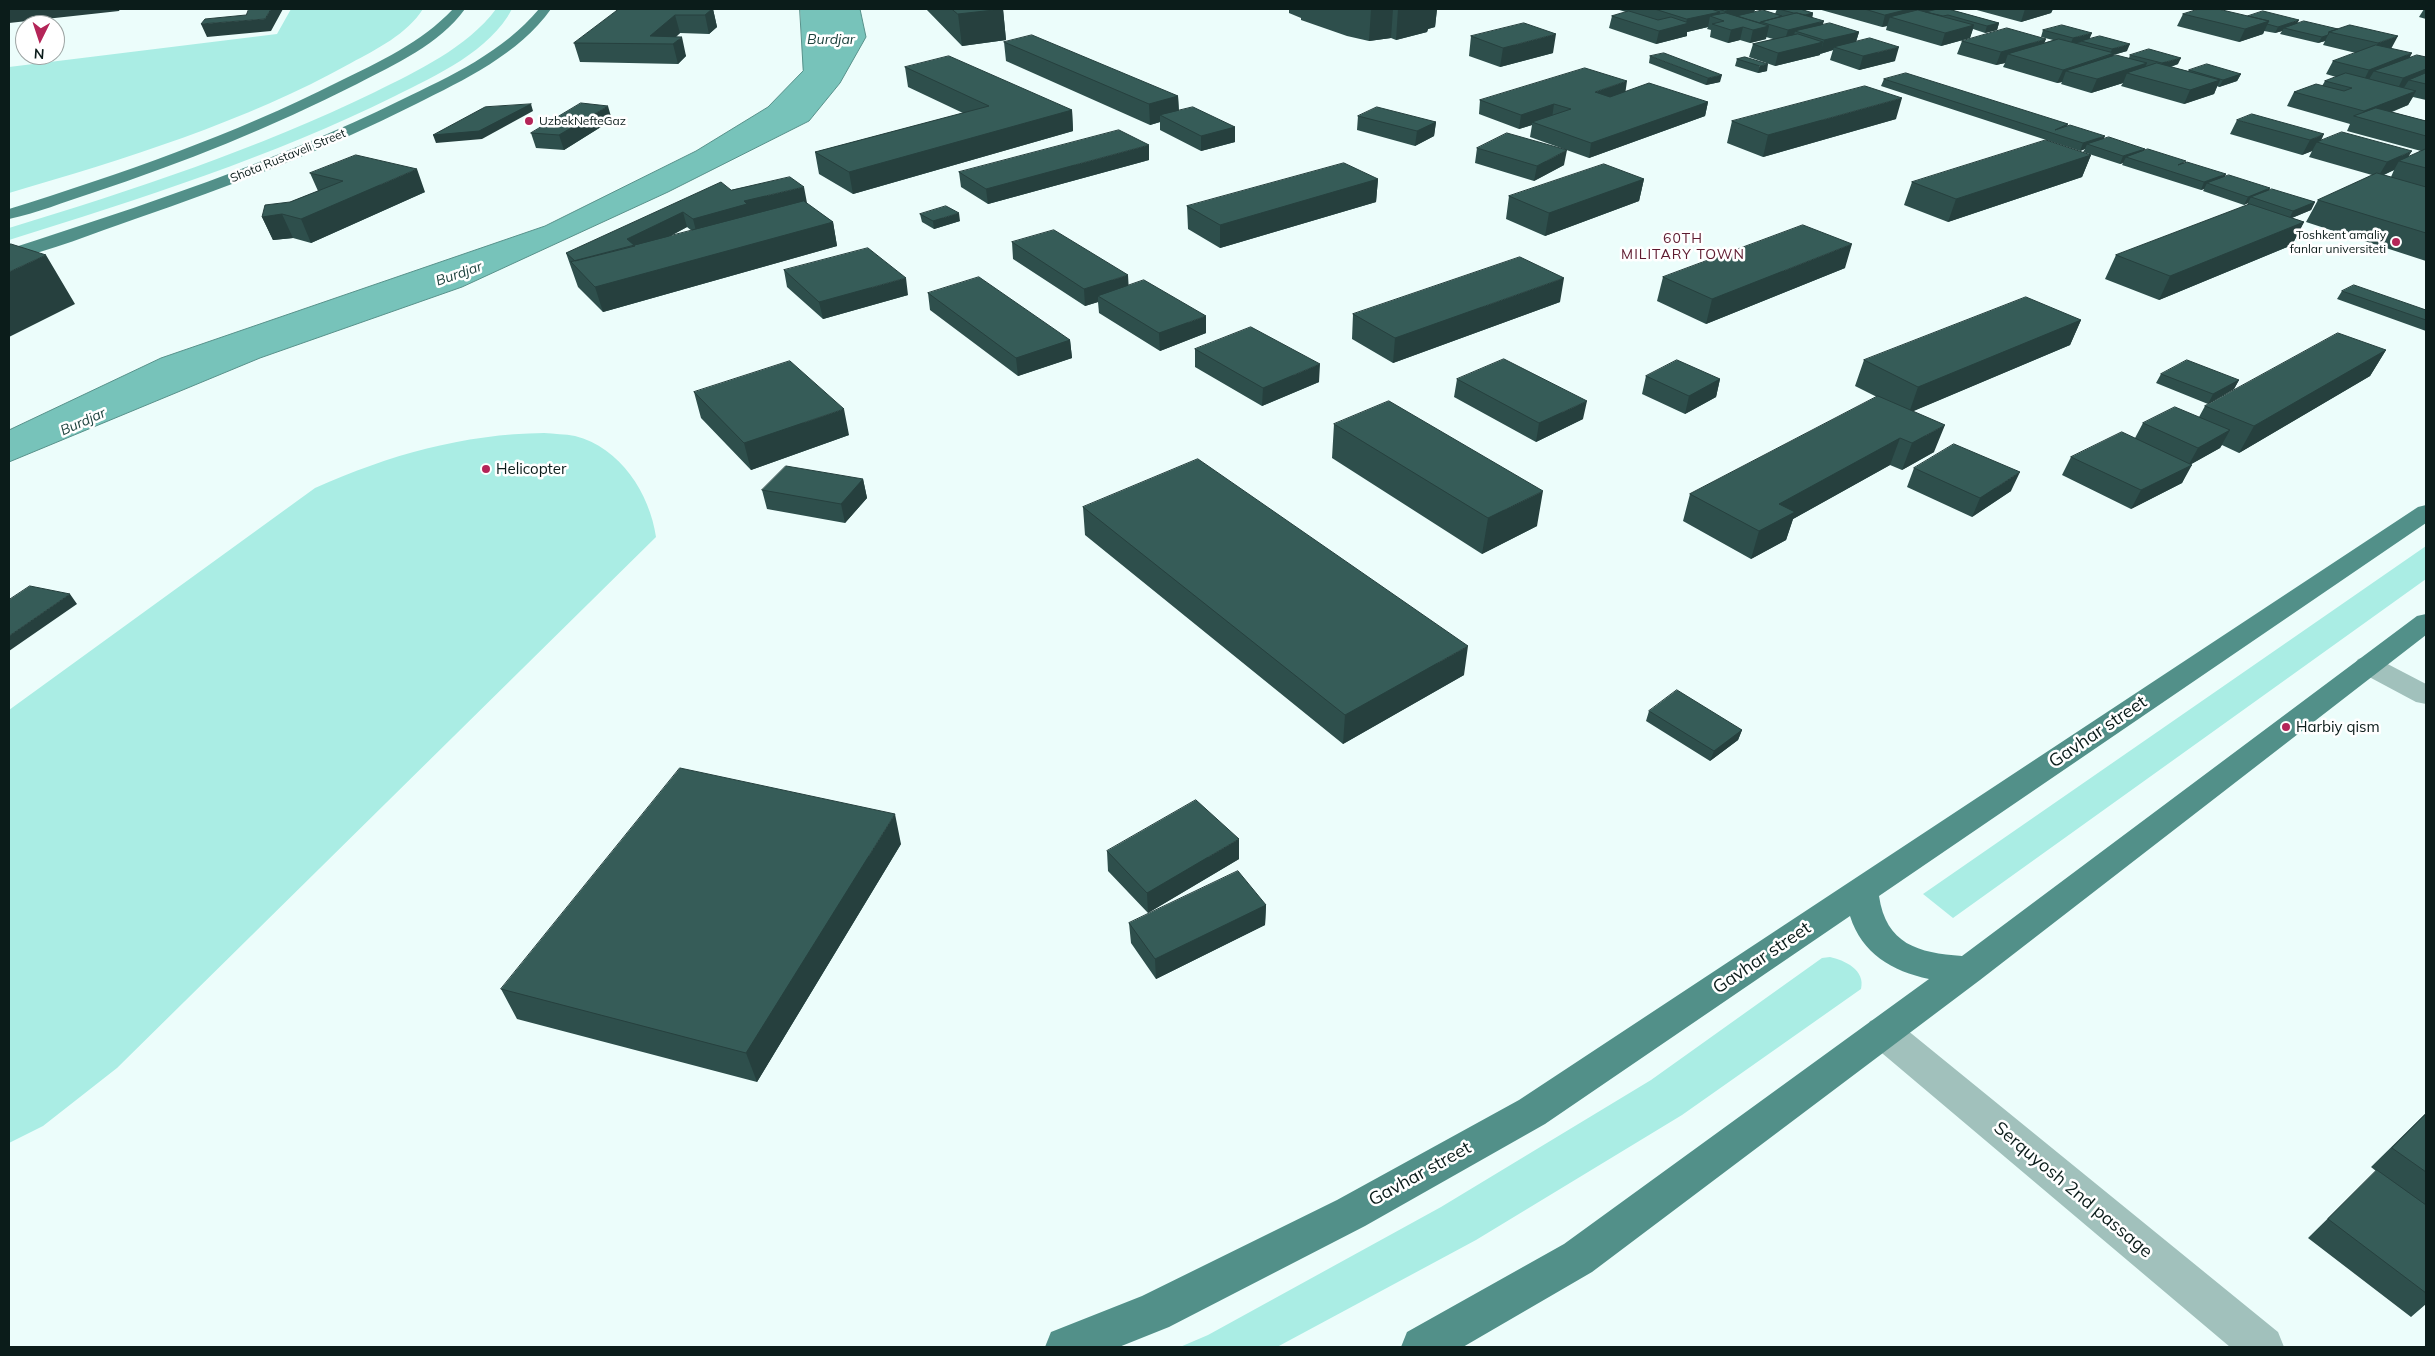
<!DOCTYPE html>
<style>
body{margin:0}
#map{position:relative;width:2435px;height:1356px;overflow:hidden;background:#ecfdfb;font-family:Mulish,sans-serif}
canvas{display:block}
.frame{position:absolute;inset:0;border:10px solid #0b1c1a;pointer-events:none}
.north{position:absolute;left:15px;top:15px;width:50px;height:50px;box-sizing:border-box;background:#fff;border:1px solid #9da4a3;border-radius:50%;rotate:184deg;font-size:14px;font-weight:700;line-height:20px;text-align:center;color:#0b1c1a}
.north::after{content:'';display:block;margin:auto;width:18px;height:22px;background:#b42558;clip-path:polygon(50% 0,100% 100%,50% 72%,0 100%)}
</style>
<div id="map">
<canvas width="2435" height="1356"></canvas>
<div class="frame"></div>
<div class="north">N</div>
</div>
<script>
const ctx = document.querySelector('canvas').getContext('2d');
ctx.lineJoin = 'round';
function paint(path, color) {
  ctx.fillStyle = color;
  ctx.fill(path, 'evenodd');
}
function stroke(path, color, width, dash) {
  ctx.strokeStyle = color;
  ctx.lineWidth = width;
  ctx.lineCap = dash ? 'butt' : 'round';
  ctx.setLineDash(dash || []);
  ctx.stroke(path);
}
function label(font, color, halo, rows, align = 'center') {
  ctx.font = font + ' Mulish,sans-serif';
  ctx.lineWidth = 5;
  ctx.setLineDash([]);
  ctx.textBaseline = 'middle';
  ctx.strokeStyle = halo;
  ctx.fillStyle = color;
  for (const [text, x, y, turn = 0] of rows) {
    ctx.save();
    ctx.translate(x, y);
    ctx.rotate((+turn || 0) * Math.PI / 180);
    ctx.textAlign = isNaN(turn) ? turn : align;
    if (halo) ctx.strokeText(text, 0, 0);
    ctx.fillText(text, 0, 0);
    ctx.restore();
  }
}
paint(new Path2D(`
 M291,9H423C407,34 377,49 351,63C245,122 125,159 9,193V67L277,34Z
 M496,9H512C490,51 437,75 395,96C272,157 140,199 9,240V228C134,190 257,149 375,92C417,71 467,48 496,9Z
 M544,433C554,434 565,434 575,436C620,447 650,494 656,537L117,1068L43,1126L9,1143V710L315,488C389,455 463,434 544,433Z
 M2426,546V579L1953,918L1923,894Z
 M1830,957C1844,960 1866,970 1861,989L1682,1115L1476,1240L1277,1347H1180L1208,1335L1441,1207L1651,1080L1822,958Z`), '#aaede4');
const water = new Path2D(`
 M800,9H860L866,37L840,83L809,121L668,192L462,287L260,358L9,462V430L161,358L545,226L696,151L768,107L803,71Z`);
paint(water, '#77c3ba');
stroke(water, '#57918a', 1);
paint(new Path2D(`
 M2368,656L2378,659L2426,684V704L2416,702L2358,671L2354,665L2358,659Z
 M1883,1017L1896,1021L2278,1332L2284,1347H2230L1870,1043L1865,1032L1870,1021Z`), '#a1c1bc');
paint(new Path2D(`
 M453,9H465C439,45 395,64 357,84C272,127 183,163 92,193C64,202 37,213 9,219V209C121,174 233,135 338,82C379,62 421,43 453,9Z
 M539,9H551C519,54 464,80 416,104C325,150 231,186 135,219C94,233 51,251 9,260V249C142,206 275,162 401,100C451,76 503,52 539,9Z
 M2426,505V523L1879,896C1886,944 1918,953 1962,956L2417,616L2426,614V635L1980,980L1592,1272L1463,1347H1401L1407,1332L1564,1244L1929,979C1892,971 1862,954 1850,916L1545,1124L1365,1226L1169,1327L1119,1347H1045L1051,1332L1142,1296L1337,1200L1519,1100L2418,507Z`), '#529089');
paint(new Path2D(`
 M619,9H713L717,27L709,34L680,33L676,37L686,56L678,64L580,62L574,43Z
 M926,9H1003L1006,40L962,46Z
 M1289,9H1437L1435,27L1428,29L1427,32L1396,40L1391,38L1369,41L1347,36L1301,20V18L1289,13Z
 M1616,9H1755L1754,12L1775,14L1777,9H1800L1813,13L1812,17L1823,25L1859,32L1856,42L1895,61L1859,70L1830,60L1833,50L1820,54V55L1775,66L1749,57L1753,44L1773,39L1766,37V39L1750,43L1740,40L1728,43L1710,37L1711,30L1707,29L1708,27L1687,32V36L1656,44L1609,28L1612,16L1626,12Z
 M1818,9H1948L1999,23L1997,30L1985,33L1973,29L1970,38L1941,46L1886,30L1887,26L1882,27Z
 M1973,9H2053L2051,13L2021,22Z
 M2424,9H2426V19L2419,17Z
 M2183,14L2248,16L2338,29L2350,25L2391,49L2410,57H2426V100L2413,97L2408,105L2392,112L2426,121V261L2306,222L2318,200L2372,175L2309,157L2312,151L2302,155L2230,134L2237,120L2321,140L2408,157L2421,151L2347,131L2350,124L2287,106L2294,92L2322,86L2325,81L2336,77L2326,74L2333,61L2356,53L2323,45L2325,41L2318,43L2280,34L2282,31L2275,33L2264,31L2263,34L2239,42L2177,26ZM2394,170L2391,177L2384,175Z
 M2043,30L2089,39L2127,51L2113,55V56L2129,58L2130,55L2178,64L2171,67L2188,71L2189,70L2241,74L2237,81L2219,87L2217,86L2214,94L2184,104L2121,86L2123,83L2091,93L2061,84L2062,82L2057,83L2003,67L2005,63L1996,65L1957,54L1962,41L2044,43L2053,40L2041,37Z
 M1471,36L1553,53L1500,67L1469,56Z
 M1004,42L1178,96L1179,111L1235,127V142L1201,151L1160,130V122L1150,125L1006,61Z
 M1650,56L1720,82L1706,85L1649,63Z
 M1745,57L1767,71L1758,73L1735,66L1737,59Z
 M905,67L1072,110L1073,131L853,194L819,174L815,152L963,113L908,87Z
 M1884,79L2068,124L2067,126L2104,139L2185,163L2225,177L2268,190L2315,202L2311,210L2292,218L2304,222L2292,245L2159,300L2105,279L2116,255L2247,205L2248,203L2244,205L2203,191L2204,189L2201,190L2122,165L2123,163L2120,164L2083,152L2085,149L2080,151L1881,86Z
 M1626,91L1708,102L1705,116L1589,158L1530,137L1532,125L1519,129L1479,114L1480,100Z
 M1358,116L1436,122L1434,136L1415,146L1357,130Z
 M1896,119L1763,157L1727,143L1732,121Z
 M612,120L564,150L536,148L531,133Z
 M1477,148L1564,165L1534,181L1475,163Z
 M2091,155L2082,177L1948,222L1904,205L1912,182Z
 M1149,160L988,204L961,187L959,172Z
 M310,173L425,192L311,243L293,238L273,240L262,217L290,202L318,191Z
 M1378,179L1376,202L1220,248L1188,229L1187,206Z
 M1644,179L1639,201L1545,236L1506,219L1509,196Z
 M731,190L807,203H806L833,222L837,246L603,312L578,287L566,253ZM687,227L692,231L669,237Z
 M920,214L960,221L934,229L922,222Z
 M1012,242L1128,286L1206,333L1160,351L1099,313L1098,302L1085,306L1013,259Z
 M1845,268L1706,324L1657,301L1663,277Z
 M784,270L908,295L823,319L787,287Z
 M2342,291L2426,310V331L2337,299Z
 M928,293L1070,340L1072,358L1018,376L930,310Z
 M1560,302L1393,363L1352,339L1353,314Z
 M2081,320L2070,345L1913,411L1934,452L1902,470L1890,465L1793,519L1786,540L1751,559L1683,521L1690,494L1877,397L1855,386L1864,360Z
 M1195,349L1319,382L1262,406L1195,367Z
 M2386,350L2370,376L2239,453L2222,445L2220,448L2191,464L2182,483L2131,509L2062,475L2071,457L2135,438L2143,423L2199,417L2205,406Z
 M2161,374L2239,380L2234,389L2208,404L2156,383Z
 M1646,376L1720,379L1716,397L1685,414L1642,394Z
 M1457,379L1583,419L1536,442L1454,397Z
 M694,392L849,435L751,470L701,418Z
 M1334,424L1537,526L1482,554L1332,458Z
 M1914,468L2011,491L1972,517L1907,487Z
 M863,479L867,498L845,523L767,509L762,490Z
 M1083,507L1464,675L1343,744L1085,535Z
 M1649,711L1742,730L1738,740L1710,761L1646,721Z
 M901,844L757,1082L517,1019L501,989Z
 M1107,851L1239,859L1148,913L1108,871Z
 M1266,905L1265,925L1156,979L1131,943L1129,923Z
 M2426,1113V1304L2411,1317L2308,1238L2376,1171L2371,1167Z`), '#2e4f4c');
paint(new Path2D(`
 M20,9H120L119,11L9,23V10Z
 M271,9H283L271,31L207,37L201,24L265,19Z
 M712,9H713L717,27L709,34L705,15Z
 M1003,9L1006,40L962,46L958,14Z
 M1371,9H1393L1391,38L1369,41Z
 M1398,9H1437L1435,27L1428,29L1427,32L1396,40Z
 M1736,9H1755L1753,17L1723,20L1725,11Z
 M1909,9H1939L1917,19L1890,17L1887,26L1882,27L1885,15Z
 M2025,9H2053L2051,13L2021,22Z
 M1720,12L1719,19L1710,16L1708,27L1687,32V36L1656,44L1659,31L1686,23L1687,19Z
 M1813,13L1812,19L1802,16Z
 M675,15L680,33L667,44L650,36Z
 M2299,20L2296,26L2284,28L2282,31L2275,33L2278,27Z
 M1824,21L1820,33L1795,31L1793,41L1784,43L1788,30Z
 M2269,21L2263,34L2239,42L2245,29Z
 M1999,23L1997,30L1985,33L1987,26Z
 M1754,25L1769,26L1766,39L1750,43Z
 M1974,25L1970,38L1941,46L1945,33Z
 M1743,27L1740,40L1728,43L1731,30Z
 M1859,32L1855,45L1834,47L1833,50L1820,54L1824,40Z
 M2092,33L2089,40L2081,41V42L2070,45L2073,38Z
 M1556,34L1553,53L1500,67L1503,48Z
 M2328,35L2325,41L2318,43L2322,37Z
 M2398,36L2391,49L2371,56L2378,43Z
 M682,37L686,56L678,64L673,44Z
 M2046,39L2041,52L2008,54L2005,63L1996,65L2001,52Z
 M1823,42L1820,55L1775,66L1778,53Z
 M2130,44L2127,51L2113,55L2108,67L2066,71L2062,82L2057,83L2063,70L2110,55L2112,49Z
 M1899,47L1895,61L1859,70L1863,56Z
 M2412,53L2405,67L2374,71L2368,81L2362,84L2369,70Z
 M2181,58L2178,64L2159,70L2162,63Z
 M2147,63L2141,76L2127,73L2123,83L2091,93L2097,79Z
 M1768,64L1767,71L1758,73L1760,66Z
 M2426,69V80H2409L2403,89L2396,92L2403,78Z
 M2241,74L2237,81L2219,87L2223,80Z
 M1722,75L1720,82L1706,85L1708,78Z
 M2220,80L2214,94L2184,104L2190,90Z
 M1627,81L1625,95L1593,106L1595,92Z
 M2416,91L2408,105L2369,120L2360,118L2364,111Z
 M1178,96L1179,117L1160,115V122L1150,125L1149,104Z
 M1902,98L1896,119L1763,157L1768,135Z
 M1708,102L1705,116L1589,158L1591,143Z
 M531,104L533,111L482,139L436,143L433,135Z
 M1554,104L1552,118L1532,122V125L1519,129L1521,115Z
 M608,106L612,120L564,150L559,135Z
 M1072,110L1073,131L853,194L849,172Z
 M1436,122L1434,136L1415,146L1417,131Z
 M1235,127V142L1201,151V136Z
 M2324,134L2320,143L2317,142L2312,151L2302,155L2310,140Z
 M2105,136L2102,143L2087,144L2085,149L2080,151L2083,143Z
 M1149,145V160L988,204L986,189Z
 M2145,149L2142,156L2126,157L2123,163L2120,164L2123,156Z
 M1567,150L1564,165L1534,181L1537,166Z
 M2412,151L2405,162L2399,161L2394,170L2378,177L2387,162Z
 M2091,155L2082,177L1948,222L1956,199Z
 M417,169L425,192L311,243L301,219Z
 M2226,174L2223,182L2207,183L2204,189L2201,190L2204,182Z
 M1378,179L1376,202L1220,248V225Z
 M1644,179L1639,201L1545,236L1549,213Z
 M804,187L807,203L750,217L697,235L693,219L744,201Z
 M2270,188L2266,196L2251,197L2248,203L2244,205L2248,197Z
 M2315,202L2311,210L2289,219L2293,211Z
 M683,212L687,227L637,253L627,239Z
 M959,213L960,221L934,229L933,221Z
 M282,214L293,238L273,240L262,217Z
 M833,222L837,246L603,312L595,287Z
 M2304,222L2292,245L2159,300L2170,276Z
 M1852,244L1845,268L1706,324L1712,299Z
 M46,255L75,304L9,337V272Z
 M1128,275L1129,292L1098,296V302L1085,306L1084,289Z
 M906,278L908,295L823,319L819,302Z
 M1564,278L1560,302L1393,363L1395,338Z
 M1206,316V333L1160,351L1159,333Z
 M2081,320L2070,345L1909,413L1918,387Z
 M1070,340L1072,358L1018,376L1016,358Z
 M2386,350L2370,376L2239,453L2254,426Z
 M1320,364L1319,382L1262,406L1263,388Z
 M1720,379L1716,397L1685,414L1689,396Z
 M2239,380L2234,389L2208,404L2213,394Z
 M1587,401L1583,419L1536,442L1539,423Z
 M844,409L849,435L751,470L744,443Z
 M1945,425L1934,452L1902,470L1912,443Z
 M2230,430L2220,448L2188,466L2198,448Z
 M1900,438L1890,465L1793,519L1786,540L1751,559L1759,531L1779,504Z
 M2192,465L2182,483L2131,509L2141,490Z
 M2020,472L2011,491L1972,517L1980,498Z
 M863,479L867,498L845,523L841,504Z
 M1543,491L1537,526L1482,554L1488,518Z
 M70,594L77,604L9,651V636Z
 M1468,646L1464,675L1343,744L1345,715Z
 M1742,730L1738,740L1710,761L1714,751Z
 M895,814L901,844L757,1082L746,1053Z
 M1239,839V859L1148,913L1147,893Z
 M1266,905L1265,925L1156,979L1155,959Z`), '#26403e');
const building = new Path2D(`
 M249,9H271L265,19L201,24L205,19L246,15Z
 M619,9H712L705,15H675L650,36L682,37L673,44L574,43Z
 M952,9H1003L958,14Z
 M1655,9H1711L1720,12L1687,19Z
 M1718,9H1736L1725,11Z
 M1779,9H1800L1813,13L1805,15L1797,13H1794Z
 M1865,9H1909L1885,15Z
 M1938,9H1948L1999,23L1987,26L1948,15L1943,16L1926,12Z
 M2199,9H2218L2269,21L2245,29L2183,14Z
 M1763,10L1782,16L1761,22L1760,23L1737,16Z
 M1918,10L1974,25L1945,33L1890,17Z
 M1629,11L1658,20L1671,17L1689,23L1659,31L1612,16Z
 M2263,11L2299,20L2278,27L2267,24L2269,21L2248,16Z
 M1726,13L1769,26L1753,30L1743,27L1731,30L1712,24L1724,21L1710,16Z
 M1797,13L1824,21L1788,30L1761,22Z
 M2304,21L2338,29L2329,32L2328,35L2322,37L2284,28Z
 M1524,23L1556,34L1503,48L1471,36Z
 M1830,23L1859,32L1824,40L1795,31Z
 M2062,25L2092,33L2073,38L2043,30Z
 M2350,25L2398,36L2378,43L2329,32Z
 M2007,28L2046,39L2001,52L1962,41Z
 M1798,34L1823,42L1778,53L1753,44Z
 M1032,35L1178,96L1149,104L1004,42Z
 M2100,36L2130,44L2112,49L2081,41Z
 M1870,38L1899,47L1863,56L1834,47Z
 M2059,39L2114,53L2063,70L2008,54Z
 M2376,45L2412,53L2369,70L2333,61Z
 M2149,49L2181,58L2162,63L2130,55Z
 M1664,53L1722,75L1708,78L1650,56Z
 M2116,55L2147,63L2097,79L2066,71Z
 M2417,55L2426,57V69L2403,78L2374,71Z
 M949,56L1072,110L849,172L815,152L989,106L905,67Z
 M1745,57L1768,64L1760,66L1737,59Z
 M2157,63L2220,80L2190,90L2127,73Z
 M2207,64L2241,74L2223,80L2189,70Z
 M1585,68L1627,81L1595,92L1610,97L1649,83L1708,102L1591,143L1532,122L1571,109L1554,104L1521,115L1480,100Z
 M1906,73L2068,124L2055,130L2070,125L2105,136L2083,143L1884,79Z
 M2346,73L2416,91L2364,111L2294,92L2316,84L2344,91L2352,88L2325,81Z
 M2426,73V84L2409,80Z
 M1865,86L1902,98L1768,135L1732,121Z
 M581,103L608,106L559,135L531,133Z
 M531,104L479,131L433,135L485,107Z
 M1193,107L1235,127L1201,136L1160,115Z
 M1377,107L1436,122L1417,131L1358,116Z
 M2376,108L2426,121V136L2354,116Z
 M2252,114L2324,134L2310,140L2237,120Z
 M1119,130L1149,145L986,189L959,172Z
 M2342,132L2412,151L2387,162L2317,142Z
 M1507,133L1567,150L1537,166L1477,148Z
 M2109,137L2145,149L2123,156L2087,144Z
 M2046,140L2091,155L1956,199L1912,182Z
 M2148,149L2186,161L2178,165L2187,162L2226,174L2204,182L2126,157Z
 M2426,149V168L2399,161Z
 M356,155L417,169L301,219L282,214L262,217L265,205L290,202L343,181L310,173Z
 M1344,163L1378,179L1220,225L1187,206Z
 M1604,164L1644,179L1549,213L1509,196Z
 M2377,173L2426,187V233L2318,200Z
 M2229,175L2270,188L2248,197L2207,183Z
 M790,177L804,187L744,201L747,204L693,219L683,212L627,239L635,246L575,261L566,253L721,182L731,190Z
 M2272,189L2315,202L2293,211L2251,197Z
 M804,201L833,222L595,287L571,262Z
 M2250,204L2304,222L2170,276L2116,255Z
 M946,206L959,213L933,221L920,214Z
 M1803,225L1852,244L1712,299L1663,277Z
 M1054,230L1128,275L1084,289L1012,242Z
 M9,244H11L46,255L9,272Z
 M868,248L906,278L819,302L784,270Z
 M1520,257L1564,278L1395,338L1353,314Z
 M979,277L1070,340L1016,358L928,293Z
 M1144,280L1206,316L1159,333L1098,296Z
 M2354,285L2426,310V320L2342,291Z
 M2026,297L2081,320L1918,387L1864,360Z
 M1251,327L1320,364L1263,388L1195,349Z
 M2338,333L2386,350L2254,426L2205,406Z
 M1504,359L1587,401L1539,423L1457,379Z
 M1677,360L1720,379L1689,396L1646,376Z
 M2187,360L2239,380L2213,394L2161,374Z
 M790,361L844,409L744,443L694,392Z
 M1878,396L1945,425L1912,443L1900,438L1779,504L1795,512L1759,531L1690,494Z
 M1389,401L1543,491L1488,518L1334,424Z
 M2175,407L2230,430L2198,448L2143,423Z
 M2122,432L2192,465L2141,490L2071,457Z
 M1954,444L2020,472L1980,498L1914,468Z
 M1198,459L1468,646L1345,715L1083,507Z
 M786,466L863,479L841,504L762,490Z
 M30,586L70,594L9,636V600Z
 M1677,690L1742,730L1714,751L1649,711Z
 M680,768L895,814L746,1053L501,989Z
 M1196,800L1239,839L1147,893L1107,851Z
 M1238,871L1266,905L1155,959L1129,923Z
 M2426,1114V1172L2392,1148Z
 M2377,1170L2426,1205V1293L2328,1219Z`);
paint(building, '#365c58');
stroke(building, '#26403e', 1);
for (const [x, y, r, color] of [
 [529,121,5,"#b42558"],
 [2396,242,5,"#b42558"],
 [486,469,5,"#b42558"],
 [2286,727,5,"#b42558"]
]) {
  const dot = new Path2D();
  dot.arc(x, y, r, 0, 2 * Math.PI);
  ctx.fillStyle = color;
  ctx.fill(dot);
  stroke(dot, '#fff', 2);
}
label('12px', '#0b1c1a', '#fff', [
 ["UzbekNefteGaz",539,121],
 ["Toshkent amaliy",2386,235,"right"],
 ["fanlar universiteti",2386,249,"right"]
], 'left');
label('12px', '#0b1c1a', '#fff', [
 ["Shota Rustaveli Street",288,156,-22]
]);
label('italic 14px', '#1d423d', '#fff', [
 ["Burdjar",831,40],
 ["Burdjar",459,274,-19],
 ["Burdjar",83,422,-24]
]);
ctx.letterSpacing = '1px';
label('14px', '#5e1a2f', '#fff', [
 ["60TH",1683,239],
 ["MILITARY TOWN",1683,255]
]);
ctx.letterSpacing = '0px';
label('15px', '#0b1c1a', '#fff', [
 ["Helicopter",496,469],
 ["Harbiy qism",2296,727]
], 'left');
label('18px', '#0b1c1a', '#fff', [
 ["Gavhar street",2098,732,-34],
 ["Gavhar street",1762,958,-34],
 ["Gavhar street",1420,1174,-29],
 ["Serquyosh 2nd passage",2073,1190,40]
]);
</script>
